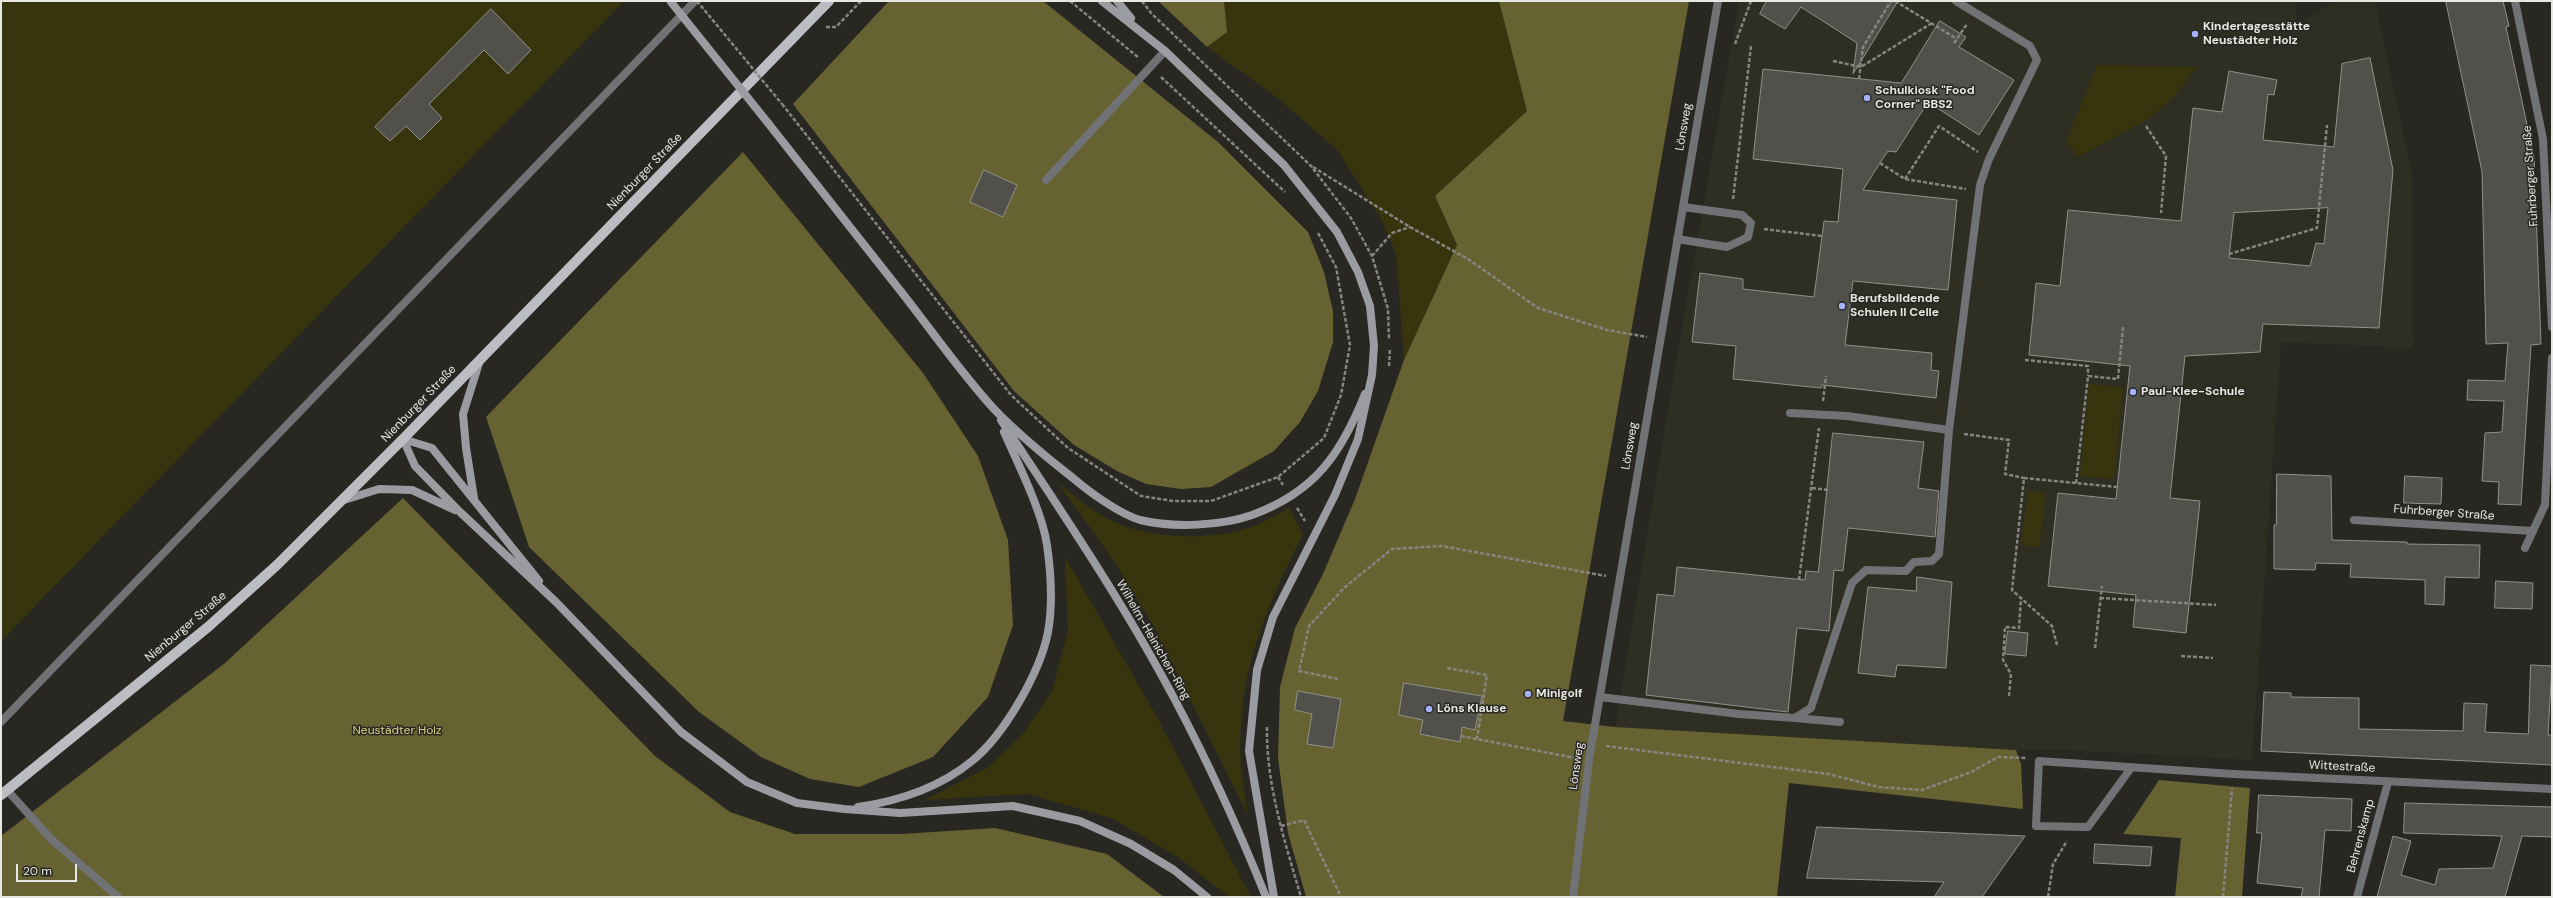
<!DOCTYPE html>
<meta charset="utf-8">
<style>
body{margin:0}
#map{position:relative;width:2553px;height:898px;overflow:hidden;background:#282722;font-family:"DM Sans",sans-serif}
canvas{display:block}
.frame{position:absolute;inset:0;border:2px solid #e7e7e3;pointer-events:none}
.scale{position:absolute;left:16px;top:864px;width:61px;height:18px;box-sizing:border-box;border:2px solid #e7e7e3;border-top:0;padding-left:5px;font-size:12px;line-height:14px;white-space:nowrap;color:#e7e7e3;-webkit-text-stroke:3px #282722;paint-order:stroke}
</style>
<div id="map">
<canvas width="2553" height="898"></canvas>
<div class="frame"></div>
<div class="scale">20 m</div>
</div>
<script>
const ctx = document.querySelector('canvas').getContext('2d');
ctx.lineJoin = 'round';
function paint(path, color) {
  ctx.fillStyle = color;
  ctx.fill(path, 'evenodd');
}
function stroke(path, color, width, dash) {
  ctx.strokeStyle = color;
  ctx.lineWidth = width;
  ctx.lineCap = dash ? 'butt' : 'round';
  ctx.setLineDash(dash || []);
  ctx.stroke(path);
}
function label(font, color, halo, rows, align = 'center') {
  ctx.font = font + ' "DM Sans",sans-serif';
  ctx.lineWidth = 3;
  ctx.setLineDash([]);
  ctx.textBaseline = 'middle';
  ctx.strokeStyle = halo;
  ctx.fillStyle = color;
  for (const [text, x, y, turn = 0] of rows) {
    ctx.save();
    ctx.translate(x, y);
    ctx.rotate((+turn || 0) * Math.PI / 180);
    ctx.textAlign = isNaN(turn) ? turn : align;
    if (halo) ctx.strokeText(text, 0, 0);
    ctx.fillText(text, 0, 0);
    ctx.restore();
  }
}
paint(new Path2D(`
 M1739,1H2295L2297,23L2338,1H2375L2412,174L2413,348L2281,342L2252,760L2068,750H2016L1615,727L1668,408Z`), '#2f2e22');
paint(new Path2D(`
 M1,1H624L1,641Z
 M1224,1H1499L1527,111L1435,196L1457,245L1404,360L1396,254L1382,221L1338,151L1279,99L1207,47L1227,32Z
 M2097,65L2197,67L2176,95L2150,118L2078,157L2066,142Z
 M2089,384L2123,387L2114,479L2080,476Z
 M1057,482C1073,494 1090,510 1108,519C1148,540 1218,542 1259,524C1269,519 1279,513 1289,508L1303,534C1264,612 1236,676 1241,766C1242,782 1246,799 1248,815L1153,625L1111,557Z
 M2028,491L2046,493L2039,547L2021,545Z
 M1065,557L1156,715L1251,897H1229L1176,856L1111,818L1028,794L924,800L987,768L1022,735L1052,691L1068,631Z`), '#37340e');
paint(new Path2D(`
 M889,1H1043L1218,142L1308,232L1324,272L1333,311V342L1318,391L1300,422L1274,451L1211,487L1181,489L1146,484L1117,471L1074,445L1014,391L793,104Z
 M1158,1H1224L1227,32L1207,47Z
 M1499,1H1689L1563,721L1615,727L2016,750L2021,764L2023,809L1789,783L1777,897H1306L1288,833L1278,758L1280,687L1295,628L1323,574L1355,499L1404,360L1457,245L1435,196L1527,111Z
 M743,152L923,373L978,456L1008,540L1013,625L988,697L933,757L859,787L810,779L761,757L699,712L529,547L486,417Z
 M403,498L655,756L730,812L795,834H902L995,828L1107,854L1164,897H1V836L225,663Z
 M2159,780L2250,788L2242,897H2175L2181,838L2123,834Z`), '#676231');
const building = new Path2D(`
 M1767,1H1898L1853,74L1857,43L1801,7L1785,29L1760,14Z
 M2446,1H2503L2509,26L2506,27L2534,157L2541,344L2531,345L2521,505L2498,504L2499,482L2482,481L2485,433L2502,432L2504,401L2467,400L2468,380L2505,381L2508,343L2486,344L2482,172Z
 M491,9L531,50L508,74L484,50L429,104L442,118L420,140L406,126L390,141L375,127Z
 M1940,21L1966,37L1959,47L2014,80L1979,135L1928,102L1896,152L1888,151L1880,163L1863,190L1957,200L1948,290L1853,281L1845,345L1932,353L1931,370L1939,371L1936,398L1822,385L1821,388L1733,379L1736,346L1692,342L1700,273L1743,279V289L1814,297L1824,221L1838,222L1843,169L1753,159L1763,69L1901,83Z
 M2370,58L2393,170L2379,328L2263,324L2260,352L2185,356L2170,498L2200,501L2186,633L2133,627L2136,595L2048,586L2058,493L2116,499L2130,366L2029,355L2036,283L2060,286L2068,210L2181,221L2193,108L2222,112L2229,71L2277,80L2274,95L2268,94L2263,140L2334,147L2342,64ZM2328,208L2324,244L2316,243L2310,266L2229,258L2234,213Z
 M984,170L1017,185L1003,217L970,202Z
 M1833,433L1924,442L1918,488L1939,491L1935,537L1848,528L1843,571L1834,570L1829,631L1797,628L1788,712L1646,695L1657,594L1674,596L1677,567L1805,580L1806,571L1818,572Z
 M2277,474L2331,476L2332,540L2407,542V544L2480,545L2479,578L2445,577L2444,605L2425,604V580L2350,577L2351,564L2316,563L2315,570L2274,569V525H2276Z
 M2405,476L2442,478L2441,504L2404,503Z
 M1917,577L1952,582L1946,668L1897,665L1895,677L1858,673L1868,587L1916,591Z
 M2496,581L2533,583L2532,609L2495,608Z
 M2008,631L2028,633L2026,656L2005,654Z
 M2531,665L2552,666L2548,735H2552V765L2261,751L2264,692L2291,693V697L2359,698V729L2463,731L2464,703L2487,704L2485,732L2528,734Z
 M1404,683L1482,696L1475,730L1462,727L1460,742L1420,734L1423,720L1399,715Z
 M1298,691L1341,699L1333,748L1307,744L1312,714L1295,710Z
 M2259,795L2352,799L2351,831L2325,830L2319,897H2301L2303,888L2257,883L2262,833H2257Z
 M2405,803L2552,807V837L2522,836L2505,897H2377L2393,836L2411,841L2401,875L2435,885L2439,869L2493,868L2502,836L2404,833Z
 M1817,827L2025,836L1982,897H1934L1944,882L1807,878Z
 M2095,844L2152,847L2150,866L2094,863Z`);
paint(building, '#51504a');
stroke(building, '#91918a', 1);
stroke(new Path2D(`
 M1070,1L1139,58
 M1142,1L1151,13L1311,166L1351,218L1372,256L1388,309L1389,339
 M1895,1L1957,39
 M826,27H836L861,1
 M1954,43L1967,24
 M1735,44L1751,1
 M1833,61L1861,67L1932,23
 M1161,77L1285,192
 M1859,79L1863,47L1891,1
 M782,104L1011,395L1068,448L1141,496L1173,501H1211L1278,477L1324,438L1341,395L1350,345L1336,267L1318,233
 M2146,126L2166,156L2161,213
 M1880,163L1905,179L1966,189
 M1313,167L1410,227L1468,259L1538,308L1607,330L1647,337
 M1905,179L1939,126L1978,152
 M1733,199L1751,46
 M1764,229L1822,236
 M2229,254L2317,228L2327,125
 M1372,256L1392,233L1410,227
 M2025,360L2088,366V376
 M1389,366L1390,348
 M1823,401L1826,376
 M1964,434L2009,440L2005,474L2024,478
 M1278,477L1283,485
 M2076,483L2088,376L2118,379L2123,327
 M1812,488L1828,490
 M1297,508L1305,521
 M1799,580L1819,428
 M2100,598L2216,605
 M2057,645L2052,626L2012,590L2024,478L2117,487
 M2095,648L2102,586
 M2181,656L2213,658
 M1447,668L1487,675L1477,739
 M1338,679L1299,671L1309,626L1345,587L1392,549L1442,546L1606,576
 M2009,696L2011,674L2003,660L2005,627L2019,628L2021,598
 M1267,727C1266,785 1285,842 1301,897
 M1461,736L1575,758
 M1606,746L1828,774L1879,787L1922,790L1971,772L1998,757L2026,758
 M1281,826L1304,820L1341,897
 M2048,897L2053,864L2067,841
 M2223,897L2232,788`), '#868681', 2.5, [4, 2]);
stroke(new Path2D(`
 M1046,180L1165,51
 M1677,239L1727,247L1748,237L1751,223L1742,215L1683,207
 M1790,413L1847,416L1949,430L1980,185L1989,159L2037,60L2030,46L1956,1
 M1600,697L1739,714L1795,718L1811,708L1852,583L1866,570L1906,571L1914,562L1932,561L1939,554L1949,430
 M1795,718L1840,722
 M7,790L51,839L118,897`), '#717275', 8);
stroke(new Path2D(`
 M2515,1L2543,139L2552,327
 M2354,520L2533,531
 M2525,548L2545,505L2552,358
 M1,722L695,1
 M2131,768L2088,827L2036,826L2039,761L2233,774L2552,789
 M1573,897L1589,760L1718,1
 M2357,897L2388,782`), '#717275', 8);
stroke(new Path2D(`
 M1102,1L1165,51L1284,165L1337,232L1358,272L1370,306L1374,346L1372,375L1358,439L1335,495L1273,617L1257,670L1249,751L1274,897
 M1117,1L1131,18
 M768,123C810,177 853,230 895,284C928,325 959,371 994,409C1018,434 1046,457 1073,478C1089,492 1120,514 1140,520C1173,528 1221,526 1252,515C1315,492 1341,454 1365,394
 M1001,420C1061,511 1124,603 1175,700C1209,764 1239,830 1266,897
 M403,439L415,466L460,512L556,602L681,732L747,782L797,803L844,809L900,813L1013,806L1080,821L1131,844L1174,870L1207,897
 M403,439L432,448L539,581
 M474,498L466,448L463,414L480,360
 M341,501L379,489L412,490L455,510
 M858,807C899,801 939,788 972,761C1004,735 1040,673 1048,632C1053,604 1051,573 1047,545C1042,511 1018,464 1004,432`), '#9b9ca1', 8);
stroke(new Path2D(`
 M1,795L208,627L277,565L403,439L829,1`), '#bcbdc3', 10);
stroke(new Path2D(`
 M697,1L782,104`), '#868681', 2.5, [4, 2]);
stroke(new Path2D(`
 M671,2L768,123`), '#9b9ca1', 8);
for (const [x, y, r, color] of [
 [2195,34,4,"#a6b1fc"],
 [1867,98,4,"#a6b1fc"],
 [1842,306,4,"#a6b1fc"],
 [2133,392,4,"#a6b1fc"],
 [1528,694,4,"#a6b1fc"],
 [1429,709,4,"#a6b1fc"]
]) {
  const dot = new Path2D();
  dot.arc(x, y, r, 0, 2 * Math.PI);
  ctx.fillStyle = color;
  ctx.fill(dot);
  stroke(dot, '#282722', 1.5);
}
label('bold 12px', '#e7e7e3', '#282722', [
 ["Kindertagesstätte",2203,27],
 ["Neustädter Holz",2203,41],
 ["Schulkiosk \"Food",1875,91],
 ["Corner\" BBS2",1875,105],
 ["Berufsbildende",1850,299],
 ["Schulen II Celle",1850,313],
 ["Paul-Klee-Schule",2141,392],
 ["Minigolf",1536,694],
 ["Löns Klause",1437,709]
], 'left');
label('12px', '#e7e7e3', '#282722', [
 ["Lönsweg",1684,127,-80],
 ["Nienburger Straße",645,172,-46],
 ["Fuhrberger Straße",2531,176,-94],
 ["Nienburger Straße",419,404,-46],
 ["Lönsweg",1630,446,-80],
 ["Fuhrberger Straße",2444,513,4],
 ["Nienburger Straße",186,627,-40],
 ["Wilhelm-Heinichen-Ring",1153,640,60],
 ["Lönsweg",1577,766,-82],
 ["Wittestraße",2342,767,3],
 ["Behrenskamp",2361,836,-75]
]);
label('12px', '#dad384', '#282722', [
 ["Neustädter Holz",397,731]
]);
</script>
